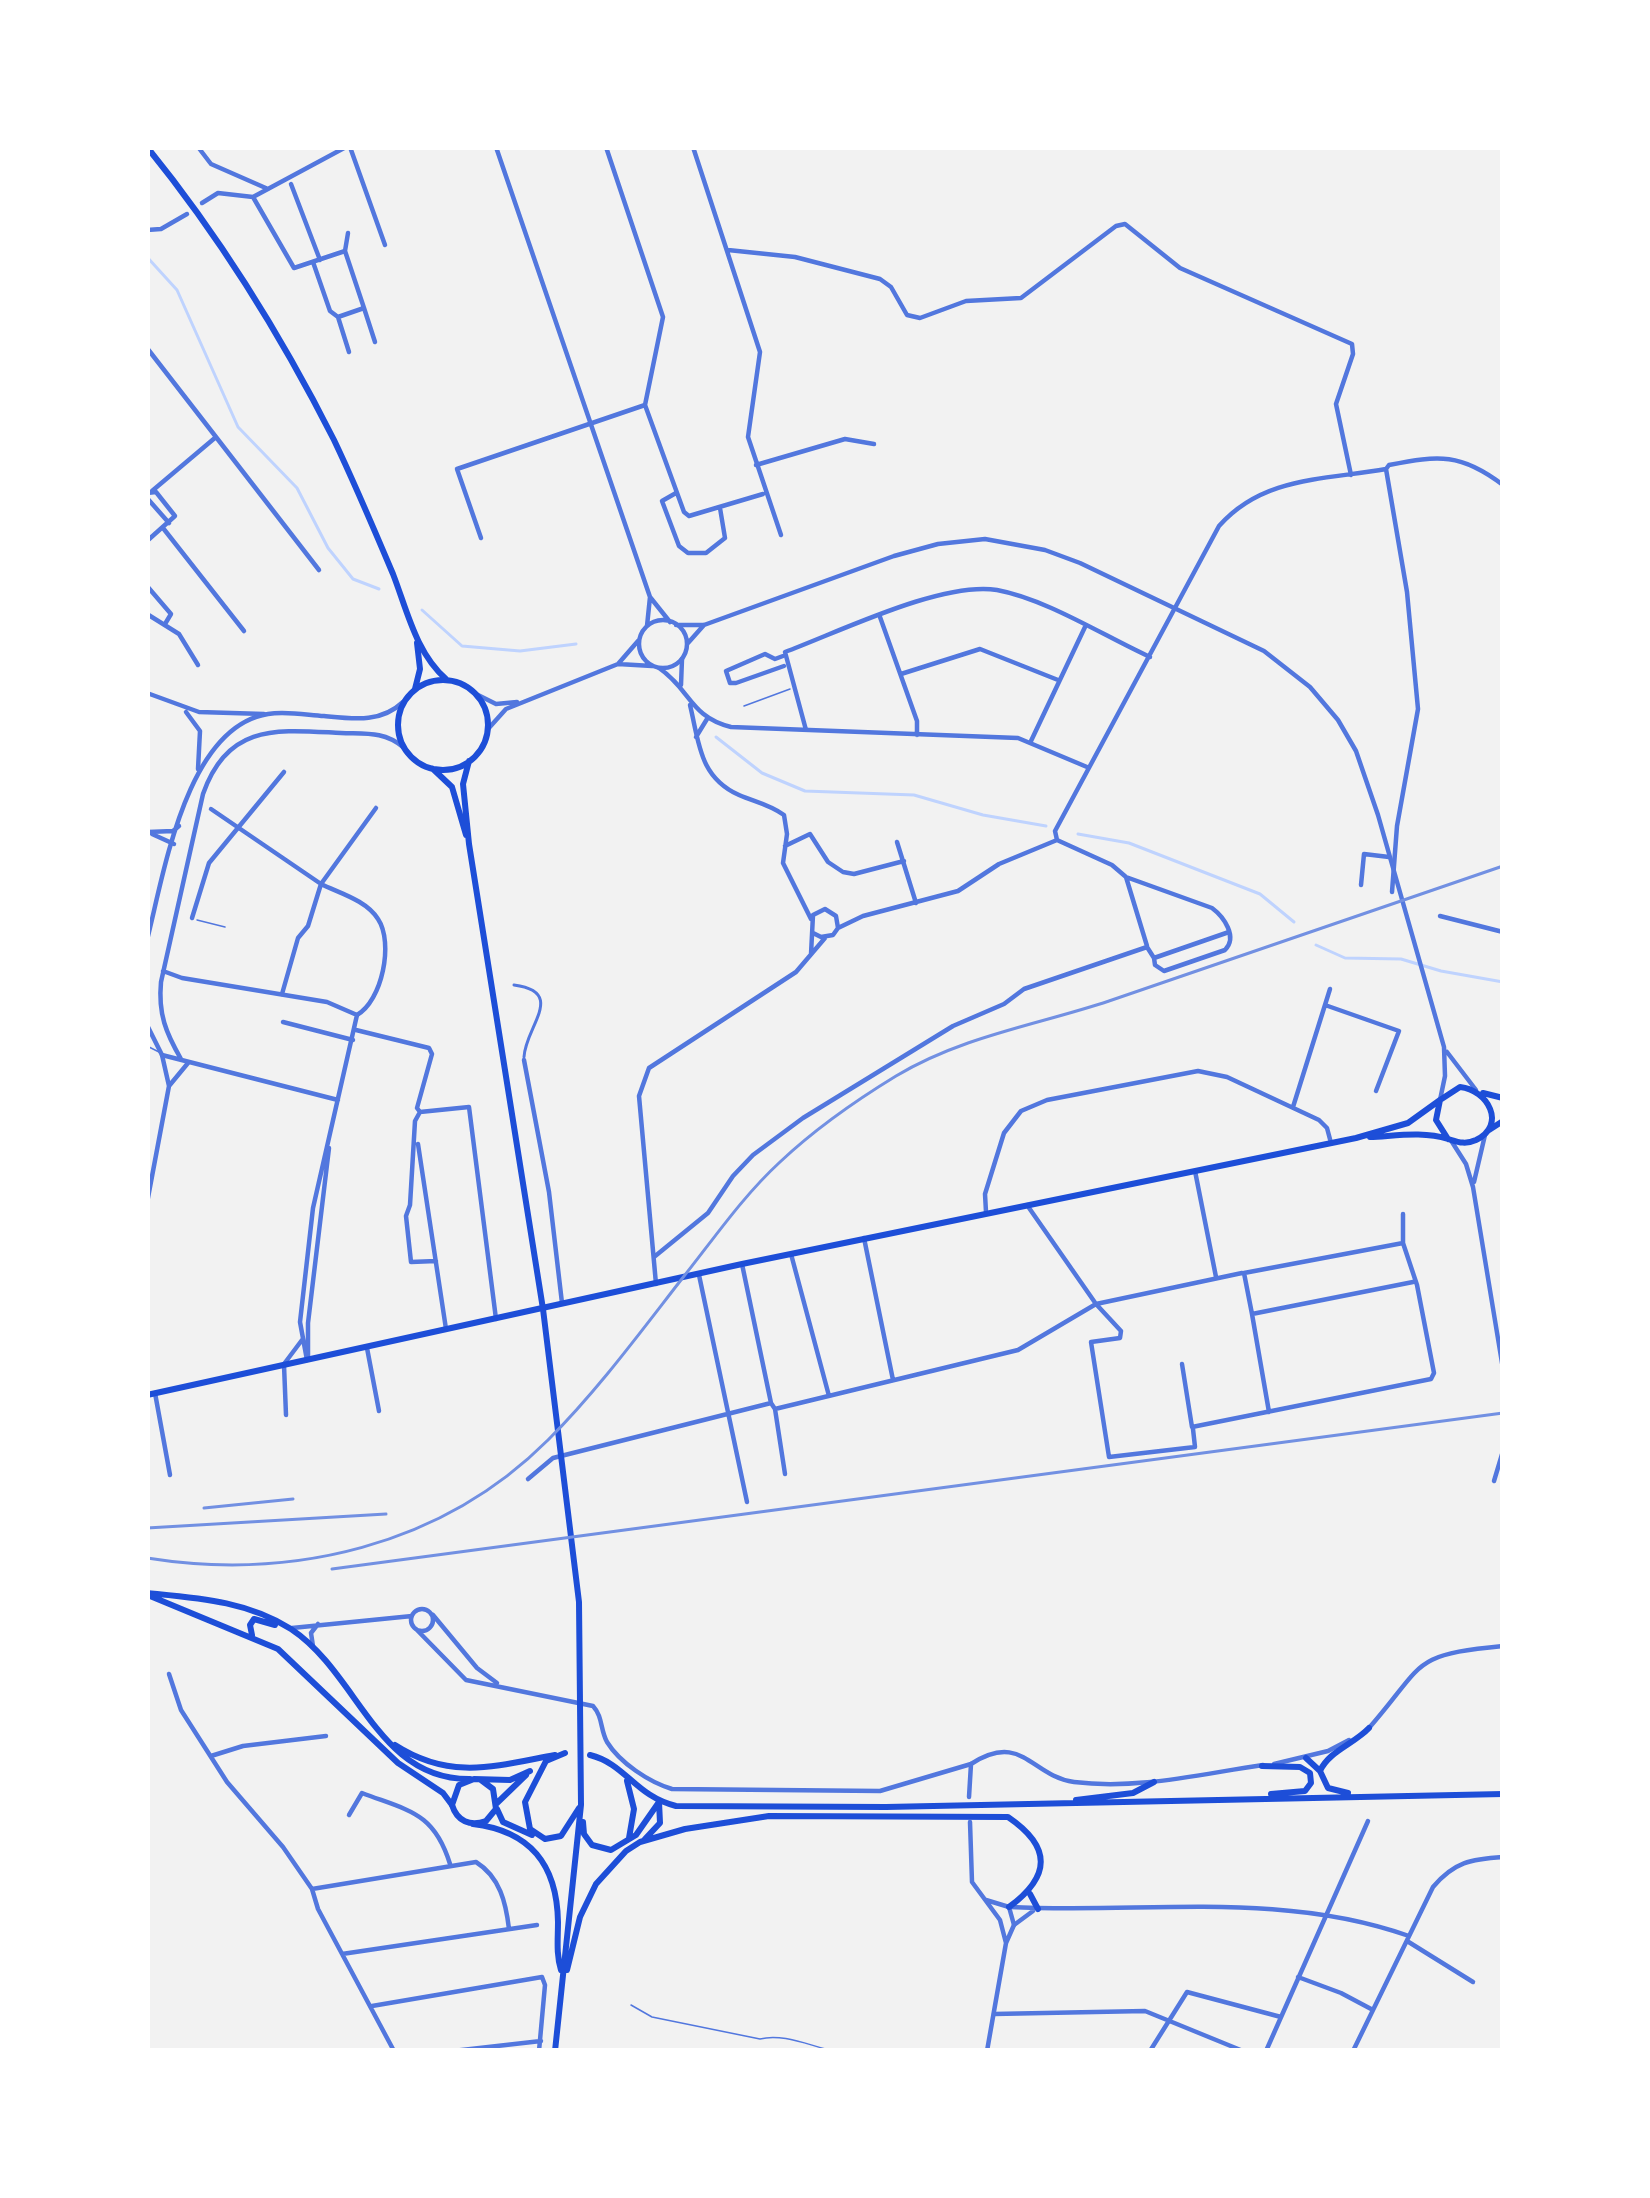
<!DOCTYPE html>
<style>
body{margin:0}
#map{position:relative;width:1650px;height:2198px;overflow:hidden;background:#f2f2f2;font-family:"Golos Text",sans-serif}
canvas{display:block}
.frame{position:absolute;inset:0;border:150px solid #fff;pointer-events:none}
</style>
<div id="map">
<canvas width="1650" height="2198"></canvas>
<div class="frame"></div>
</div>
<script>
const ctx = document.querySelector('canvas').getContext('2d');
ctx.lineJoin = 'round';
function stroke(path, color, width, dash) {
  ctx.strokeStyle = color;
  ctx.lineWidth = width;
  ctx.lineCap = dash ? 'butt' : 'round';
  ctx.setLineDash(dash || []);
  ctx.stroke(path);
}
stroke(new Path2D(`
 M147,257L177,290L238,427L297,488L328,548L353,579L379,589
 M422,610L462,646L520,651L576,644
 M716,737L762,773L805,791L914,795L983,815L1046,826
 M1078,834L1129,843L1260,894L1294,922
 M1316,945L1345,958L1401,959L1441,971L1503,982`), '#bfd3fe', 3);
stroke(new Path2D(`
 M744,706L790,689
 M197,920L225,927
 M147,1046L159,1052
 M631,2005L652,2017L760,2039C783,2033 810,2046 834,2051
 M959,2051L969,2050`), '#5277de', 1.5);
stroke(new Path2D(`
 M514,985C567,992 525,1027 524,1057`), '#5277de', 3);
stroke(new Path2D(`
 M198,147L211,164L268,189
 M350,147L385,245
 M693,147L760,352L748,437L781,535
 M291,184L320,260
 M253,197L294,268L345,251L364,308L338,317L330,311L313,262
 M202,203L218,193L253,197L346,147
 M147,230L161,229L187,214
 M728,250L795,257L880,279L891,287L907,315L920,318L966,301L1021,298L1116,226L1125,224L1180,268L1352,344L1353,354L1336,404L1351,475
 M345,251L348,233
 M364,308L375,342
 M338,317L349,352
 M147,348L216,437
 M645,405L684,512L689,516L763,494
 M756,465L845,439L874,444
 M1386,469L1407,592L1418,709L1397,826L1392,892
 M152,491L216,437L319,570
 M147,493L156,492L175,516L147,541
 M676,493L662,501L679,546L688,553H706L725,538L720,508
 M147,498L169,523
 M163,528L244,631
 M481,538L457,469L645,405L663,317L606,147
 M147,586L171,614L165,624
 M147,614L179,634L198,665
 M880,617L917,721V735
 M783,656L775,659L765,654L726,671L730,683H736L784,666
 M659,668C690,689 690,717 731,727L1018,738L1087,767
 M901,674L980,649L1058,680
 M681,685L682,659
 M147,693L199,712L264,714
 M690,705C699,742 699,777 739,795C755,802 769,804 784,815L787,834L783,863L811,919
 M186,712L200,731L198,769
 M806,730L785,652C839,632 942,581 997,590C1046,599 1104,636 1150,657
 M696,737L707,719
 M1031,741L1085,627
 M211,809L321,884L376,808
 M152,834L174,844
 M1057,840L1055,831L1219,526C1263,476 1325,480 1386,469L1389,465C1439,455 1461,453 1503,485
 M1057,840L1112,865L1126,877L1212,908C1224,917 1238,937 1225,950L1164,971L1155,965L1154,958L1229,932
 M897,842L916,903
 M785,846L810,834L828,862L843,872L854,874L904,861
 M1126,877L1147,946
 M1361,885L1364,854L1389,857
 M1440,916L1503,932
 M192,918L209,863L284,772
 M838,928L863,916L958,891L999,864L1057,840
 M811,954L813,915L825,909L836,916L838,928L833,935L821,937L813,933
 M282,994L298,938L308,926L321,884C339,893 366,900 378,919C394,943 382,1001 357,1015
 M1325,1005L1399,1031L1376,1091
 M283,1022L353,1040
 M356,1030L429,1048L432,1054L417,1108L420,1112L415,1121L410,1205L406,1216L411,1262L436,1261
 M524,1060L549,1192L562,1303
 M169,1086L188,1063
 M1293,1107L1330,989
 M420,1112L469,1107L496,1319
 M418,1144L446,1329
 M1195,1171L1216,1277
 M147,1203L169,1086L162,1055
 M1027,1205L1096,1304L1121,1331L1120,1338L1091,1342L1109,1457L1195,1447L1193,1429
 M986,1212L985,1194L1004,1133L1021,1111L1047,1100L1198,1071L1227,1077L1319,1120L1327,1128L1331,1143
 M1403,1214V1243
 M864,1238L893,1380
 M791,1254L829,1396
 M654,1257L708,1213L733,1176L753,1155L803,1118L953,1026L1004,1004L1024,989L1147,947L1154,958
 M742,1264L771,1403
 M699,1275L747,1502
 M656,1284L639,1096L649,1068L796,972L825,938
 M1252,1314L1269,1412
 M367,1348L379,1411
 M1182,1364L1192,1427L1431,1379L1434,1373L1417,1285L1403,1243L1244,1273L1252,1314L1413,1282
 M284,1365L286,1415
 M155,1393L170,1475
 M775,1409L785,1474
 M528,1479L553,1458L771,1403L775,1409L1018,1350L1096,1304L1242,1273
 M1494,1481L1503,1451
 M411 1620a11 11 0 1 1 22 0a11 11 0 1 1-22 0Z
 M433,1615L477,1668L497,1683
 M292,1628L412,1616
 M416,1629L466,1680L593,1706C603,1717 600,1729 607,1742C620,1763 649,1782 672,1789L880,1791L971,1764
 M313,1646L311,1633L318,1624
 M169,1674L181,1710L227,1782L283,1847L312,1889L318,1909L394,2051
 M211,1756L243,1746L326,1736
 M349,1815L362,1793C409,1811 434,1812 450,1864
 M312,1889L476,1862C500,1877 506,1903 509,1929
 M1010,1907C1144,1914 1279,1890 1409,1936
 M1014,1925L1033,1911
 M1407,1941L1473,1982
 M342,1954L537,1925
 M1298,1977L1341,1993L1373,2010
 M372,2006L542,1977L545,1985L539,2051
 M994,2014L1145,2011L1243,2051
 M453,2051L541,2041
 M1150,2051L1187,1992L1281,2017
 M1266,2051L1368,1821
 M1353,2051L1433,1887C1454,1862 1471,1859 1503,1857`), '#5277de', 4.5);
stroke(new Path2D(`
 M496,147L650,597L670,622
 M639 644a24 24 0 1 1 48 0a24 24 0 1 1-48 0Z
 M676,625H704L894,556L938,544L985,539L1045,550L1080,563L1264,651L1310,687L1338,720L1356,751L1378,815L1444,1047L1445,1076L1440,1100
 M647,626L650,597
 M688,643L704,625
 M618,664L638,641
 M476,694L496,704L517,702
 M488,729L506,709L618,664L652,666
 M148,832L173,831L179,826
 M147,940C164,874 186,727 268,714C286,711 307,715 324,716C354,719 381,723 403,702
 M163,971L182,978L327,1002L357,1015L313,1208L300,1322L307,1360
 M147,1025L162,1055L338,1100
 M1447,1052L1476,1090
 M181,1059C166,1033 158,1014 161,982L203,794C228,722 279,730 341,733C365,734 384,731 403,747
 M1452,1142L1466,1164L1473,1187L1503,1369
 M1474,1182L1485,1135
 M308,1357V1323L329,1148
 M284,1364L302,1340
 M1369,1728C1426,1663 1409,1655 1503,1646
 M1274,1764L1328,1751L1349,1740
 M969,1797L971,1764C1022,1731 1031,1776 1074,1782C1138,1790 1200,1774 1263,1765
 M970,1822L972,1882L1000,1920L1006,1943
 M986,1900L1009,1907
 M987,2051L1006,1943L1014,1925L1009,1907`), '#5277de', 4.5);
stroke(new Path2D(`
 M1483,1093L1503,1098
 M1489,1130L1503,1121
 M1370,1137C1395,1136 1423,1131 1448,1139C1458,1142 1465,1145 1476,1140C1507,1125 1488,1090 1460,1087L1440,1100L1436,1120L1448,1139
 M147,1395L742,1264L1356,1138L1408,1123L1440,1100
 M147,1593C198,1598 247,1601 291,1629C359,1674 377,1780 470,1779
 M150,1596L278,1649L398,1763L443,1793L452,1805
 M252,1635L250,1625L254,1619L275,1625
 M395,1745C451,1781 496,1766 555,1755`), '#1d4ed8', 6);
stroke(new Path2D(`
 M147,147C220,237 282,337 334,440C355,484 374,529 393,574C407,610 416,653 446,679
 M398 725a45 45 0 1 1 90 0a45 45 0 1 1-90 0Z
 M415,689L420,669L417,643
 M469,761L463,784L469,844L543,1309L579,1602L581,1805L555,2051
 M433,769L452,787L466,835
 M590,1755C626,1764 635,1796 676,1806L886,1807L1503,1794
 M1306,1758L1320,1771
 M546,1761L525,1802L530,1829L545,1839L561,1836L579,1808
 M546,1761L565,1753
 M1262,1766L1300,1767L1310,1773L1311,1783L1305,1791L1271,1794
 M481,1780L493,1789L496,1809L486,1821C470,1827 457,1821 452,1805L459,1785L474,1779L510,1780L530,1771
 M627,1781L634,1809L629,1838
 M1348,1793L1328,1788L1320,1771C1329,1751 1354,1744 1369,1728
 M1076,1800L1133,1793L1154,1782
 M497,1803L526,1775
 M497,1809L503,1822L532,1835
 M583,1822L584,1834L592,1845L611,1850L636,1835L659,1802
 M473,1824C530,1831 557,1864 558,1922C558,1939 556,1954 561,1970
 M645,1839L660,1823L659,1802
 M1030,1894L1038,1909
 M567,1970L580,1917L596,1884L626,1851L640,1842L685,1829L769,1816L1008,1817C1052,1847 1051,1876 1009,1907`), '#1d4ed8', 6);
stroke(new Path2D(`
 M204,1508L293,1499
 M147,1528L386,1514
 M147,1558C292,1581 442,1546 548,1440C597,1391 639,1334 681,1280C713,1240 742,1197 780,1162C815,1129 855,1101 896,1076C963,1036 1037,1025 1109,1001C1241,957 1372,911 1503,866
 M332,1569L1503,1413`), '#7290e2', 3);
</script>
